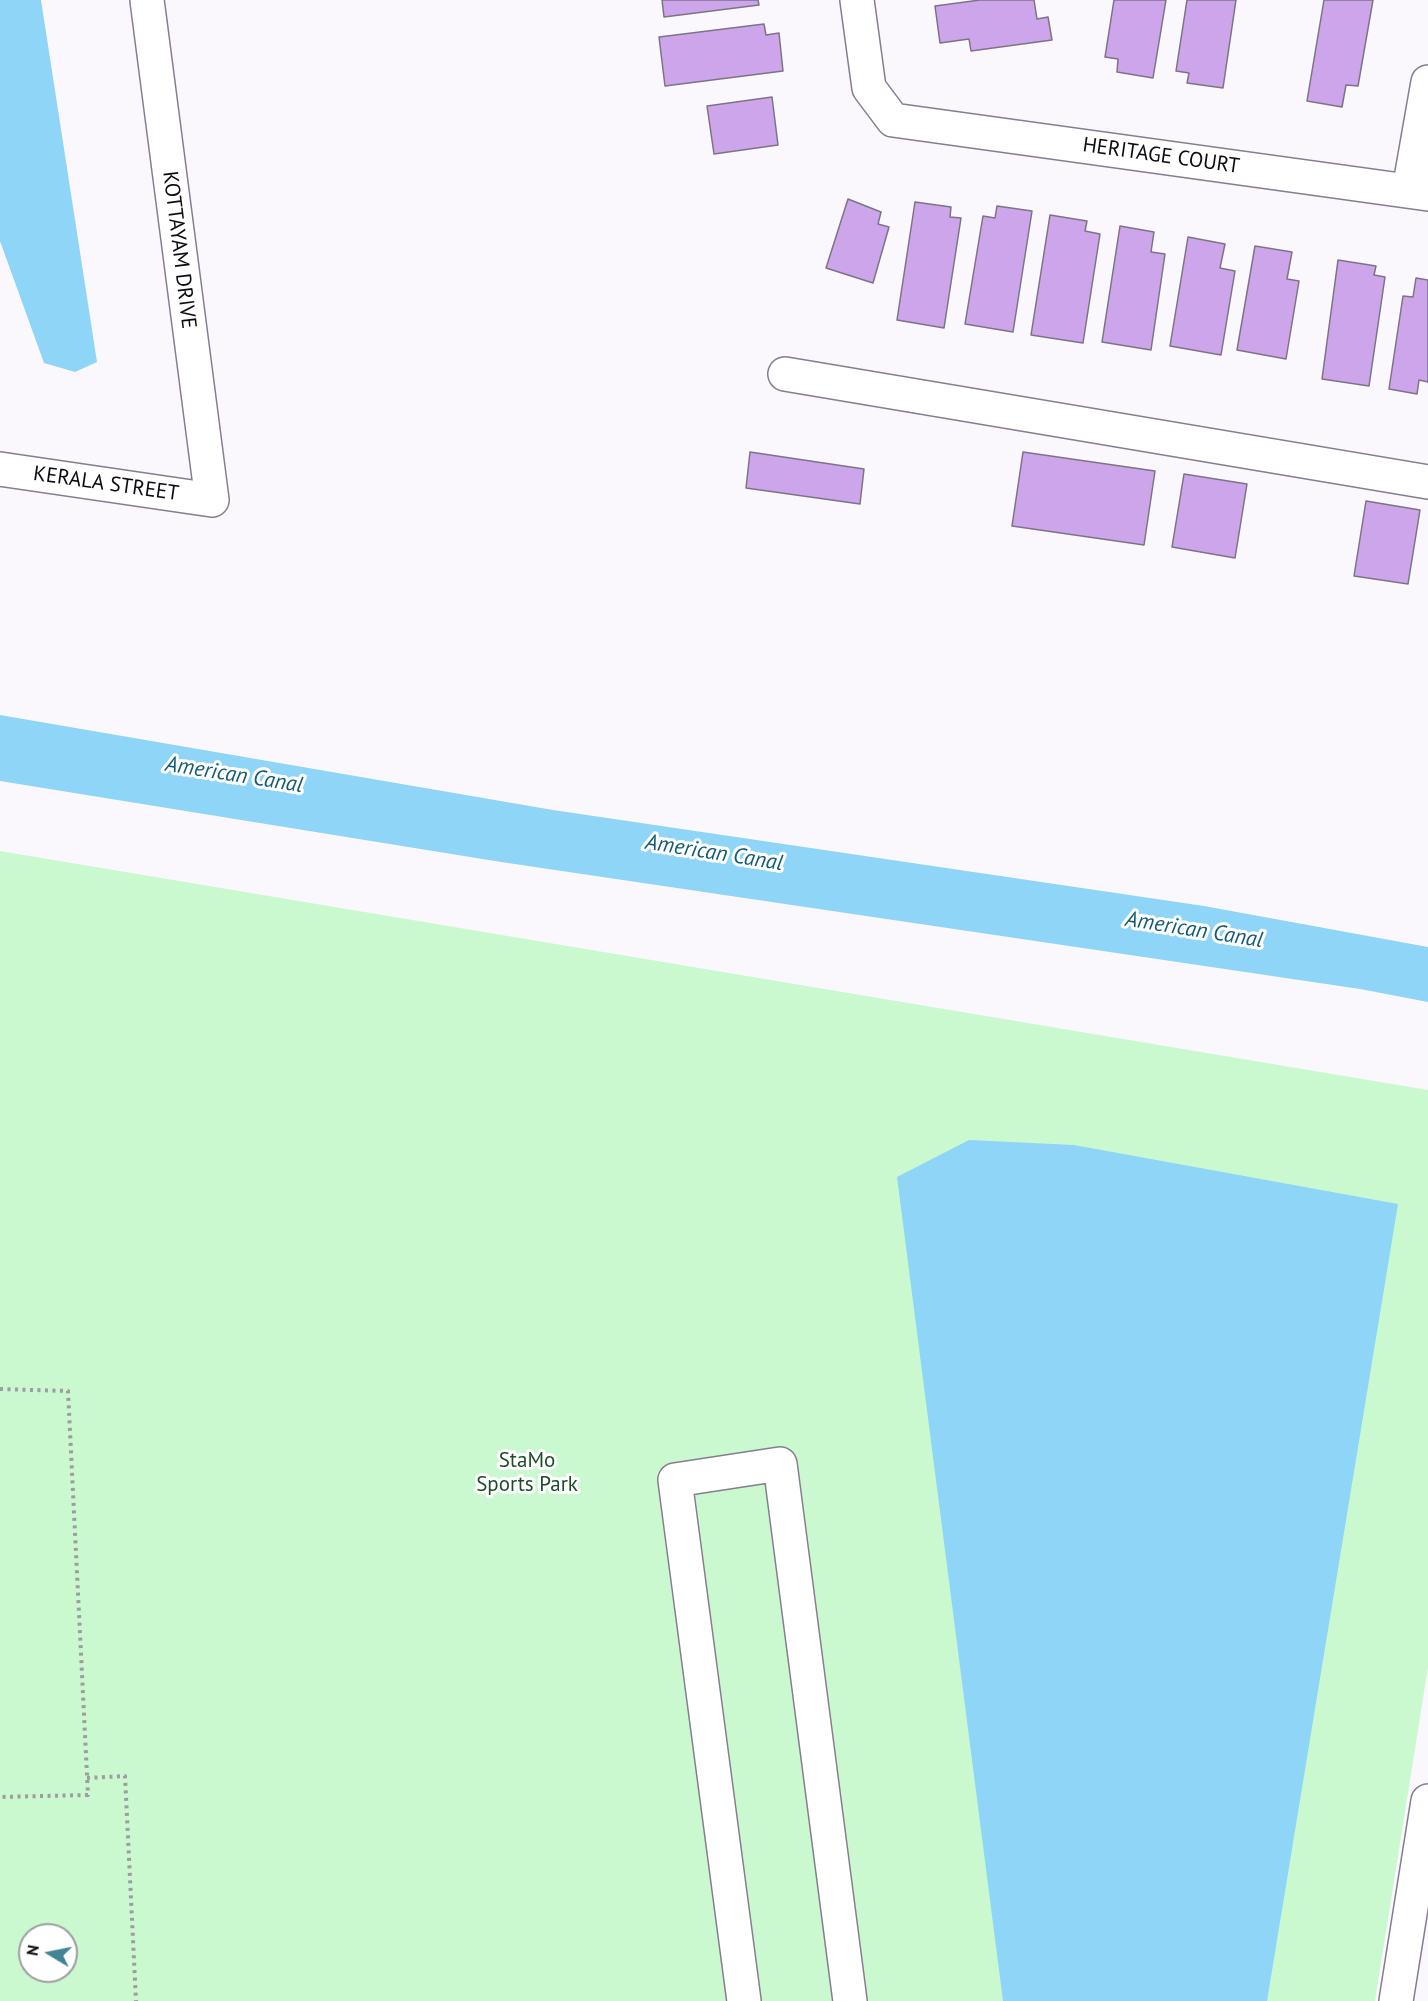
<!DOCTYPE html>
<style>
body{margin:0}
#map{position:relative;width:1428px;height:2001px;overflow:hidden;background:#faf8fc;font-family:"PT Sans",sans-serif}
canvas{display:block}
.north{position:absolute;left:18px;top:1923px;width:60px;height:60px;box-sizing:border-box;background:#fff;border:2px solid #9f9da0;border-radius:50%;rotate:280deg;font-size:16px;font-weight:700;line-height:24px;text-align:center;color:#0f0b12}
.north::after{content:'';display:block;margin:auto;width:21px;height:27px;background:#428595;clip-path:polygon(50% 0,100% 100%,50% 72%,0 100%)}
</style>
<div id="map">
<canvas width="1428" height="2001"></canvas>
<div class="north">N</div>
</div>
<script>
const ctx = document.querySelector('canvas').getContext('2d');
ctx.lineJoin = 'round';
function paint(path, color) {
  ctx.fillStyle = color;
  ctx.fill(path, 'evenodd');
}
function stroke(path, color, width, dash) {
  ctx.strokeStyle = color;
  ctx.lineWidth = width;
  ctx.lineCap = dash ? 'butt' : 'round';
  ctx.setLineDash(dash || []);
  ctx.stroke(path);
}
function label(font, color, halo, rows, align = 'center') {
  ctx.font = font + ' "PT Sans",sans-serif';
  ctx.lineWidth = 6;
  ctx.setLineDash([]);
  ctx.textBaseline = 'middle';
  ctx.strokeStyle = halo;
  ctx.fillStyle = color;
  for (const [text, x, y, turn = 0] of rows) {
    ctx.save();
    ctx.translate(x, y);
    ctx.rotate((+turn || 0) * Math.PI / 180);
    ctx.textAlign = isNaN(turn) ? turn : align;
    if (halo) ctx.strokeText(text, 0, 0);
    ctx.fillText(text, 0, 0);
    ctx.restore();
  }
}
paint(new Path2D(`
 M0,851L1428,1090V1667L1375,2001H0ZM30,1935H66V1971H30Z`), '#caf9d0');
paint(new Path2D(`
 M0,0H41L97,362L75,372L44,363L0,241Z
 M0,715L553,810L1204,906L1428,947V1002L1360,989L501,862L0,781Z
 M969,1140L1074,1145L1398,1204L1267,2001H1003L897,1177Z`), '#8fd5f8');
const building = new Path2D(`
 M662,0H758L759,5L664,17Z
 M980,0H1034L1037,19L1048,17L1052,40L971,51L969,39L940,43L935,6Z
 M1114,0H1166L1153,78L1117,72L1118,59L1105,57Z
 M1187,0H1236L1223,88L1187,83L1189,73L1176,71Z
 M1324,0H1373L1358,86L1346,85L1342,107L1307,101Z
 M764,24L766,35L779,33L783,71L665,86L659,37Z
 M772,97L778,145L714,154L707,106Z
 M848,199L881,212L878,224L889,227L873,283L826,268Z
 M915,202L951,207L950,217L961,218L944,328L897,320Z
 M997,206L1032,211L1013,332L965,324L983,216L995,218Z
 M1050,215L1087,221L1085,231L1100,234L1083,343L1031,335Z
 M1120,226L1154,232L1151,252L1165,254L1151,350L1102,342Z
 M1188,237L1225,244L1220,268L1235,271L1221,355L1170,346Z
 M1255,246L1292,252L1287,279L1299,281L1286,359L1237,350Z
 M1338,260L1376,266L1374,275L1385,277L1369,386L1322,379Z
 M1416,278L1428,280V382L1419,380L1417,394L1389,389L1403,296L1413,297Z
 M750,452L864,469L860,504L746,488Z
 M1023,452L1155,471L1144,545L1012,526Z
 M1184,474L1247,484L1235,558L1172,547Z
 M1366,501L1420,510L1408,584L1354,576Z`);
paint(building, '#cda5eb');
stroke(building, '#7e7386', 1.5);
const minor = new Path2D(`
 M857,0L869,88L893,120L1428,194
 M1409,190L1428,82
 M785,374L1428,482
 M0,469L212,500L147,0
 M744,2001L675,1480L780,1464L850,2001`);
const major = new Path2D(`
 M1396,2001L1428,1801`);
stroke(minor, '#877c90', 36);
stroke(major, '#877c90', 36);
stroke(new Path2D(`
 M0,1389L68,1391L88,1795L0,1797
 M87,1778L125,1776L136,2001`), '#9f9ca1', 4, [3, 4.5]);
stroke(minor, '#fff', 33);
stroke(major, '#fff', 33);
label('21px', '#0f0b12', '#fff', [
 ["HERITAGE COURT",1161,156,8],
 ["KOTTAYAM DRIVE",179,250,83],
 ["KERALA STREET",106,484,8]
]);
label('21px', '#1c4d28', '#fff', [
 ["StaMo",527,1461],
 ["Sports Park",527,1485]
]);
label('italic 22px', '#125b78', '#fff', [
 ["American Canal",234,775,9],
 ["American Canal",714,853,9],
 ["American Canal",1194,930,9]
]);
</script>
